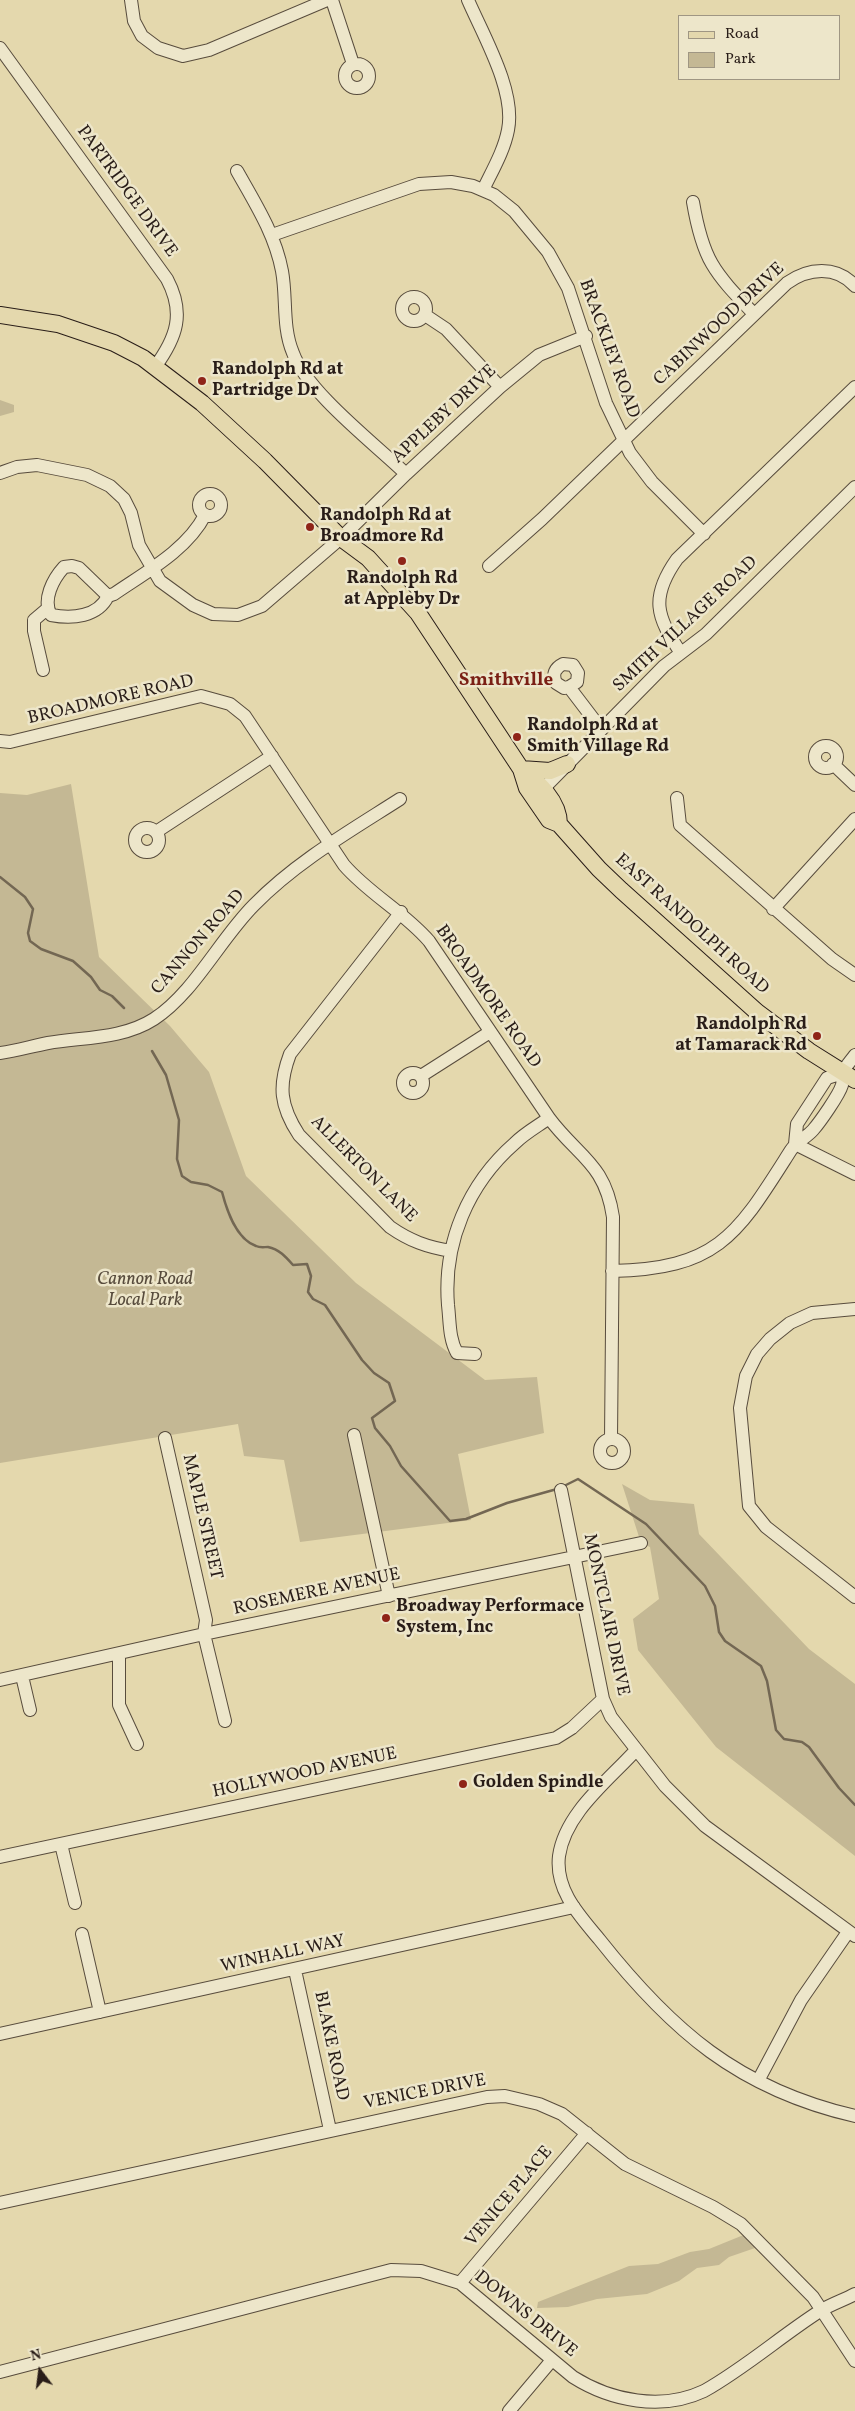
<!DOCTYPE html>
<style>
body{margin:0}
#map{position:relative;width:855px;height:2411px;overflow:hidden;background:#e4d8ad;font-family:Vollkorn,serif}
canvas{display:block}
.legend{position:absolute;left:678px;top:15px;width:162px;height:65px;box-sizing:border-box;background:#ede6ca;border:1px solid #9f9683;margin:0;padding:6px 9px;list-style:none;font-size:15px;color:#291d18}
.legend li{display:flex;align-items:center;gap:10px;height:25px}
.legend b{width:25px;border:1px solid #9f9683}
.north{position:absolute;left:15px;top:2346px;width:50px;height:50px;-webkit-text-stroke:4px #ede6ca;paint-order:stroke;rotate:345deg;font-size:14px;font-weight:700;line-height:20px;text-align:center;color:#291d18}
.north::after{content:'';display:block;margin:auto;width:18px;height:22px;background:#291d18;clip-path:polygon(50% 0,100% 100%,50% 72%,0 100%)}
</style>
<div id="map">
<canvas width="855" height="2411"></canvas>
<ul class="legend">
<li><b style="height:6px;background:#e4d8ad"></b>Road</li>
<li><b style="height:14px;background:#c4b894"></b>Park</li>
</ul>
<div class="north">N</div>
</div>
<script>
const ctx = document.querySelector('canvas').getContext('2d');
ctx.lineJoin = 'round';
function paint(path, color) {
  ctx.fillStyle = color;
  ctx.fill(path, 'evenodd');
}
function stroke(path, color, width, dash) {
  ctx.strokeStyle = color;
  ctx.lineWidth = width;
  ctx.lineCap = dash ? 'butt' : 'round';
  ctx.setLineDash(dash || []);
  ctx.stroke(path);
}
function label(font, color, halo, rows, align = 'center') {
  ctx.font = font + ' Vollkorn,serif';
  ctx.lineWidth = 5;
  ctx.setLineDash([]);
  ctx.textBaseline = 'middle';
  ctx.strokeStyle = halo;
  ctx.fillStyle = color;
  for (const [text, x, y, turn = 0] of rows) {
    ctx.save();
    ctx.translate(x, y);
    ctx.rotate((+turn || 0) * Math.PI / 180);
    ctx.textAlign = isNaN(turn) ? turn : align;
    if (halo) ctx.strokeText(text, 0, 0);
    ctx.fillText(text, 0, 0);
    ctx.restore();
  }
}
paint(new Path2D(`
 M0,400L14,405V412L0,416Z
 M71,784L99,957L170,1026L209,1072L246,1176L356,1283L485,1380L537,1377L544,1433L458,1454L471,1520L300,1542L284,1460L244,1456L238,1424L0,1463V793L27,795Z
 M622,1484L650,1500L694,1504L699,1534L809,1649L855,1684V1856L716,1747L638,1650L633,1619L659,1599L650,1547L641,1543Z
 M746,2234L755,2248L729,2257L719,2265L697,2268L679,2281L647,2294L597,2299L568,2307L537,2308L538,2302L629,2266L658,2264L690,2252L709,2249Z`), '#c4b894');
stroke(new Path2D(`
 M0,877L25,897L33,909L28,933L30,941L41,949L73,961L91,977L100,990L112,996L124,1008
 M152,1051L166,1075L179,1120L177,1159L182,1176L191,1182L208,1185L222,1192C227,1211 236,1239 256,1246C260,1248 264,1247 268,1247C279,1249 286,1257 293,1265L307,1264L311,1276L308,1292L313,1299L325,1305L362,1360L374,1373L389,1383L395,1401L372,1418L375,1428L390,1446L401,1466L450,1521L466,1519L507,1503L557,1489
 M562,1487L578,1479L646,1524L705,1586L715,1606L719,1632L725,1641L761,1666L767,1681L776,1730L784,1739L802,1742L809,1747L839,1788L855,1805`), '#736753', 2.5);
const minor = new Path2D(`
 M131,0L134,21L142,36L158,48L183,56L209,50L327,0
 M332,0L353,64
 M468,0C483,35 516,91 508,130C504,151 492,171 483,190
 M0,48L167,279C185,313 177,337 155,367
 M345 76a12 12 0 1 1 24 0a12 12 0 1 1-24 0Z
 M237,171C255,203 275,234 282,271C287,298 282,327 293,353C307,392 375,444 406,474
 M693,202C703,261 714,272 754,314
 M272,235L419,184L451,182L473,186L494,195L514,211L548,252L568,288L606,403L630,453L652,482L704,534
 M402 309a12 12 0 1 1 24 0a12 12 0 1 1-24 0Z
 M425,315L446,329L500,387
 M0,473L17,467L37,465L87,475L110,486L124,499L131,513L139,545L160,581L193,605L213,614L238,615L262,606L341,538L406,474L500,387L539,355L586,336
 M199 505a11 11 0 1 1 22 0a11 11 0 1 1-22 0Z
 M72,566L79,568L108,596C98,617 72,619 51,615C42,600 53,579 64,567Z
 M489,566L542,519L787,283C808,268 836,265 855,286
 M108,596L114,594C146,572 187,550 205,515
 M681,653C656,617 650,597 677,559L855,387
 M43,670L34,631V620L47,609
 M569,687L577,682L578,673L573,665L563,664C555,668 552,674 556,683L564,688L569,687L601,729
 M0,741L10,742L201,696L230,704L245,716L344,865C369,894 404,912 429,941L549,1118C578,1157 605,1163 613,1217L611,1439
 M815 757a11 11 0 1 1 22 0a11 11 0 1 1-22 0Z
 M833,764L855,785
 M543,789L664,666L706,634L855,487
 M677,798L680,825L832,959L855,975
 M135 840a12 12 0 1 1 24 0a12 12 0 1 1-24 0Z
 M156,832L272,756
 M773,909L855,819
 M401,912L290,1054C278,1086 280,1106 299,1135L390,1227C410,1241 427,1247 451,1251
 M0,1053C16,1051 32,1046 48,1043C84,1037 123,1039 154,1019C194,993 220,939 254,905C296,862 350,831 400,799
 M403 1083a10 10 0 1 1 20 0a10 10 0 1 1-20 0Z
 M421,1076L490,1032
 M795,1144L797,1124L827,1078L843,1073
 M795,1144L855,1174
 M612,1271C720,1269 738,1233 791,1150C797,1141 806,1138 813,1130C820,1122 839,1095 842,1085C843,1082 842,1077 843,1074C844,1067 851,1061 855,1055
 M855,1309L812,1313L790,1323L770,1339L757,1354L746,1376L740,1408L749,1506L766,1527L855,1597
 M475,1354L457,1353C449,1339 450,1322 448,1305C443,1243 468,1184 515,1143C525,1133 538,1126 549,1118
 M354,1435L389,1596
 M165,1438L206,1620L204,1634L225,1721
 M600 1451a12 12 0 1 1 24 0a12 12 0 1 1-24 0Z
 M561,1490L603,1699L611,1717L665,1786L705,1826L855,1936
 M119,1655V1705L137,1744
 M22,1676L30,1710
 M0,1680L204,1634L641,1543
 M636,1750C609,1780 565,1813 559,1856C555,1890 579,1915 599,1939C671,2030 738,2089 855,2116
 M61,1844L75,1903
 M0,1857L556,1738L572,1728L603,1699
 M82,1934L100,2012
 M295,1970L330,2130
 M0,2034L574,1907
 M758,2081L801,2000L848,1932
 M0,2203L487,2097L505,2096L539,2104L562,2114L625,2164L713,2207L741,2224L813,2297L855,2361
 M460,2283L587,2133
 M0,2372L391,2270L421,2271L460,2283L573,2377C611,2401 662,2411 704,2391C745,2368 781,2336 820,2311C831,2304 844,2300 855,2294
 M509,2411L552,2360`);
const major = new Path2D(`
 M0,315L58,324L114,343L143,358L202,403L265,461L341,538L368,558L418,613L521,769L527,788L549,820L559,824L599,869L621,890L757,1012L809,1051L855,1080
 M521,769C538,782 559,801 559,824
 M521,769L550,771L567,764`);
stroke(minor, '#584c3d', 14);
stroke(major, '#291d18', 18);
stroke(minor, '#ede6ca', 12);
stroke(major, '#e4d8ad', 16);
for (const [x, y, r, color] of [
 [202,381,5,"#8f2418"],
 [310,527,5,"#8f2418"],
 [402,561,5,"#8f2418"],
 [517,737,5,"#8f2418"],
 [817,1036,5,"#8f2418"],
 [386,1618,5,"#8f2418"],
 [463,1784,5,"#8f2418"]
]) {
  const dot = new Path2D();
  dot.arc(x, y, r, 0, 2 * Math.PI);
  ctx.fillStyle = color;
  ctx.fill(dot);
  stroke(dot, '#ede6ca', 2);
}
label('18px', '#291d18', '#ede6ca', [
 ["PARTRIDGE DRIVE",126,192,54],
 ["CABINWOOD DRIVE",720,325,-43],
 ["BRACKLEY ROAD",608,349,70],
 ["APPLEBY DRIVE",445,415,-43],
 ["SMITH VILLAGE ROAD",686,625,-43],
 ["BROADMORE ROAD",111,701,-13],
 ["EAST RANDOLPH ROAD",691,925,42],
 ["CANNON ROAD",199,943,-49],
 ["BROADMORE ROAD",487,997,55],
 ["ALLERTON LANE",363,1170,45],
 ["MAPLE STREET",201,1517,77],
 ["ROSEMERE AVENUE",317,1593,-12],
 ["MONTCLAIR DRIVE",605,1615,78],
 ["HOLLYWOOD AVENUE",305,1774,-12],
 ["WINHALL WAY",283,1955,-12],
 ["BLAKE ROAD",330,2046,78],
 ["VENICE DRIVE",425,2093,-11],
 ["VENICE PLACE",510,2197,-50],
 ["DOWNS DRIVE",525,2315,39]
]);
label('bold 18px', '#291d18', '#ede6ca', [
 ["Randolph Rd at",212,371],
 ["Partridge Dr",212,392],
 ["Randolph Rd at",320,517],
 ["Broadmore Rd",320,538],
 ["Randolph Rd",402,580,"center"],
 ["at Appleby Dr",402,601,"center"],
 ["Randolph Rd at",527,727],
 ["Smith Village Rd",527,748],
 ["Randolph Rd",807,1026,"right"],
 ["at Tamarack Rd",807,1047,"right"],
 ["Broadway Performace",396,1608],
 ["System, Inc",396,1629],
 ["Golden Spindle",473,1784]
], 'left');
label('italic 18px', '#584c3d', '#ede6ca', [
 ["Cannon Road",145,1281],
 ["Local Park",145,1302]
]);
label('bold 19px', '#7a1f14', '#ede6ca', [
 ["Smithville",506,682]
]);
</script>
